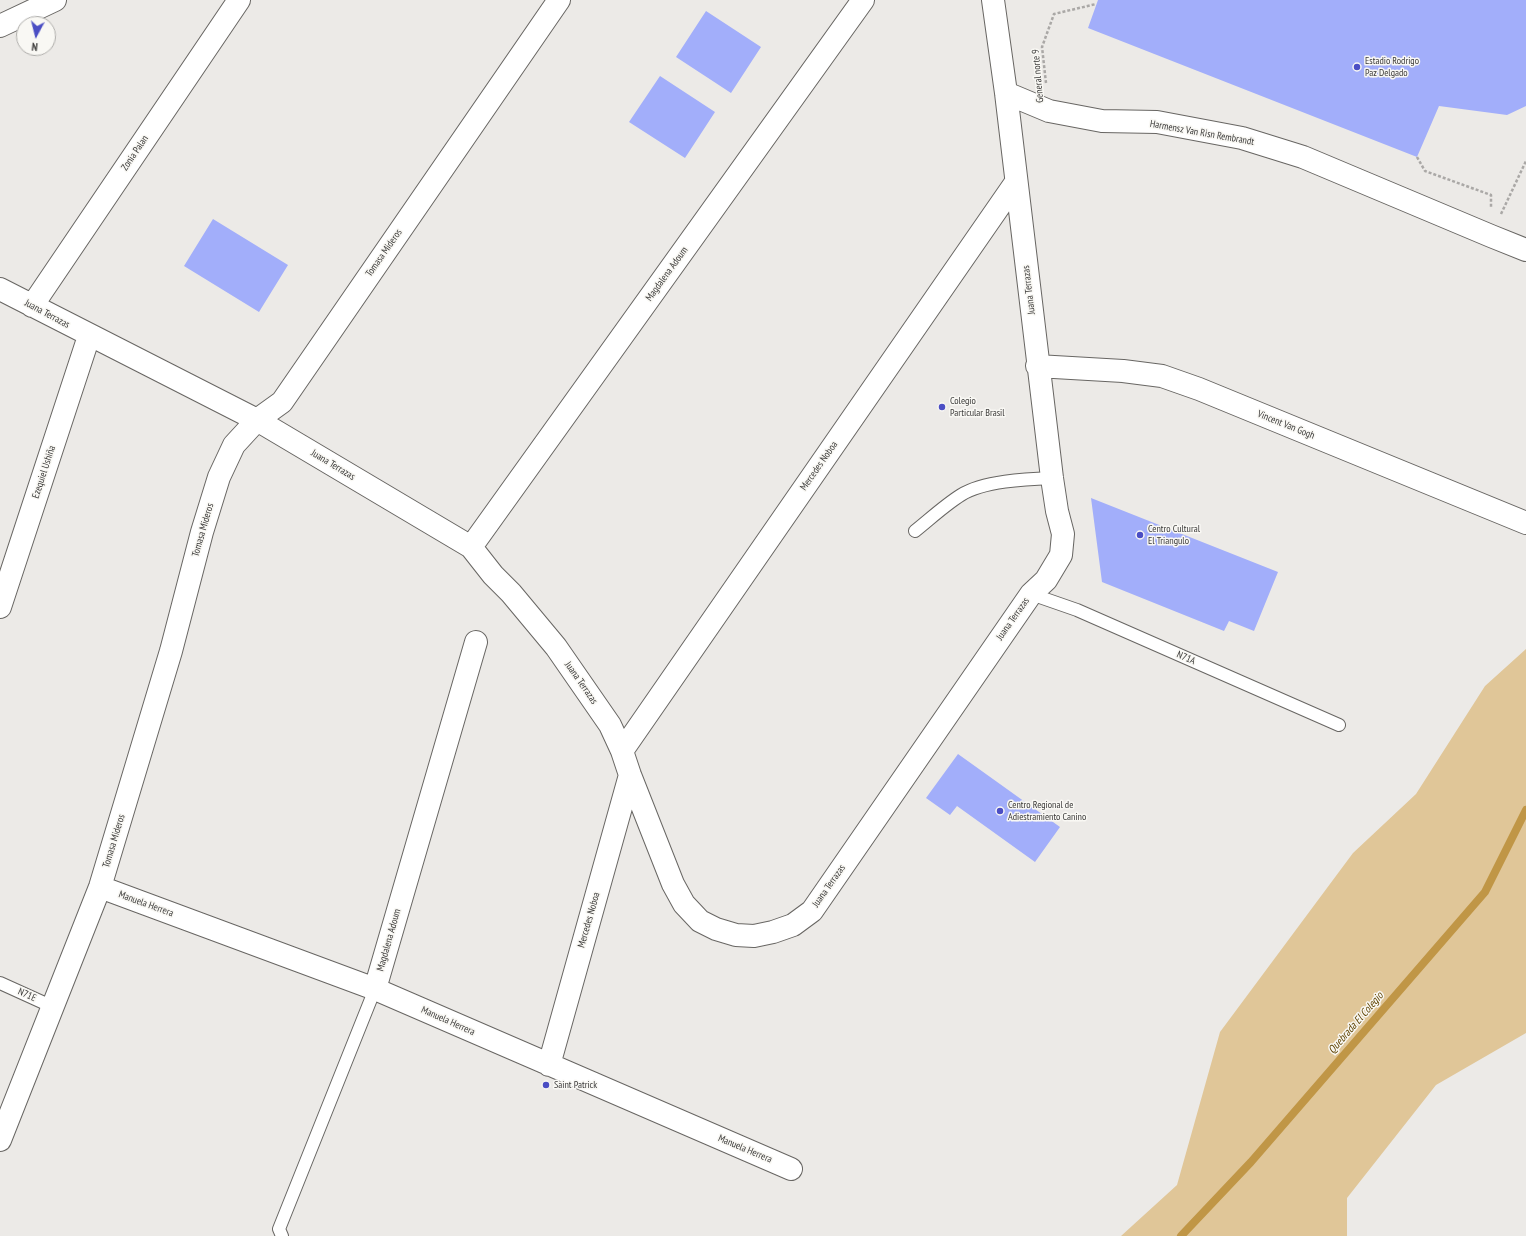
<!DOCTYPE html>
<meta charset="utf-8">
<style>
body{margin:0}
#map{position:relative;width:1526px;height:1236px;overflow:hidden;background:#eceae7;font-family:"PT Sans Narrow",sans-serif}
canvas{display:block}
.north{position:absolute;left:16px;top:16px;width:40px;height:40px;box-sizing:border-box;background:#f9f8f4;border:1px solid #adaca9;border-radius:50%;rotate:187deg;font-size:11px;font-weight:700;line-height:16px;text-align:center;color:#3b3a39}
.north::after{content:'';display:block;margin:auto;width:14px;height:18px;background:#4b4ec4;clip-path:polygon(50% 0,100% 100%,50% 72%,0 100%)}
</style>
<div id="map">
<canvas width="1526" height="1236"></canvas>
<div class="north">N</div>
</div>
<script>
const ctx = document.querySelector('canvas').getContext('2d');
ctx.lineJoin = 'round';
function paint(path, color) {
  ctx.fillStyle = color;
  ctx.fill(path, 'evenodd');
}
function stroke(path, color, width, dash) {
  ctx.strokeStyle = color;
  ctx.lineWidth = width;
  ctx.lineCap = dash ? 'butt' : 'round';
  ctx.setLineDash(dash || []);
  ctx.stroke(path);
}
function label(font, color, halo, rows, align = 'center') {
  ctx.font = font + ' "PT Sans Narrow",sans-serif';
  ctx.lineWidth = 3;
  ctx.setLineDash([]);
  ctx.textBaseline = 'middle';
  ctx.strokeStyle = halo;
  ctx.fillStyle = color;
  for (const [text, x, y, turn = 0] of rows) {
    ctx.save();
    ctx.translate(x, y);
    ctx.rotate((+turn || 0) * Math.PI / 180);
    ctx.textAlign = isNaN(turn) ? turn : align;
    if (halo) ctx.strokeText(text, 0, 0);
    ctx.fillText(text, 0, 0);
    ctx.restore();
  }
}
paint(new Path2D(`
 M1526,649V1033L1436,1085L1347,1198V1236H1121L1177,1185L1220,1032L1353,853L1416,794L1485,686Z`), '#e0c698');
stroke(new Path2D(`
 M1181,1236L1251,1162L1485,892L1526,810`), '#c09646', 8);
paint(new Path2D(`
 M1098,0H1526V106L1507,115L1439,106L1417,157L1088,28Z
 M706,11L761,47L731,93L676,57Z
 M660,76L715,112L685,158L629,122Z
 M213,219L288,265L259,312L184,266Z
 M1091,498L1278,572L1254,631L1229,621L1224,631L1102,582Z
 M958,754L1060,827L1035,862L957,806L950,815L926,798Z`), '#a2aefa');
const service = new Path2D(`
 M915,531C930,519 945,505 961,495C983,481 1026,479 1052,478
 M1031,594L1077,610L1339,725
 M0,983L53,1007
 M282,1236L279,1229L375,989`);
const minor = new Path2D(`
 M0,26L55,0
 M1006,93L1049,111L1102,121L1157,122L1242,138L1303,157L1491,236L1526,250
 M0,289L257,420L471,547L493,575L511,593L556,647L610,725L622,751L630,775L673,884L684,904L700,921L716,929L736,935L754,936L773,932L793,925L812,911L1031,594L1046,580L1061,555L1063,534L1057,511L1052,478L1006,93L993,0
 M32,306L239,0
 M1037,366L1123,371L1162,376L1199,389L1526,523
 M471,547L863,0
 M0,607L89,336
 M622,751L1016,182
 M100,887L375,989L791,1169
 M375,989L476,642
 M549,1065L630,775
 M0,1140L100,887L171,651L202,532L219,477L234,445L257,420L282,402L559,0`);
stroke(service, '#686663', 14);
stroke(minor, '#686663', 24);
stroke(new Path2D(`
 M1046,83L1042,47L1054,14L1096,4
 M1417,157L1425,171L1491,195V208
 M1501,214L1526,161`), '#aaa8a6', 2.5, [3, 2]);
stroke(service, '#fff', 12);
stroke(minor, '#fff', 22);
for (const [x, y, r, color] of [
 [1357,67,4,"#4b4ec4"],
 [942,407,4,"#4b4ec4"],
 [1140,535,4,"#4b4ec4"],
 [1000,811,4,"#4b4ec4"],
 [546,1085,4,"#4b4ec4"]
]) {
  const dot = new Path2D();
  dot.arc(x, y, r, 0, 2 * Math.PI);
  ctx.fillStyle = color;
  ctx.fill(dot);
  stroke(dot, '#f9f8f4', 1.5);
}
label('10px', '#3b3a39', '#f9f8f4', [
 ["Estadio Rodrigo",1365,61],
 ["Paz Delgado",1365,73],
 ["Colegio",950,401],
 ["Particular Brasil",950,413],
 ["Centro Cultural",1148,529],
 ["El Triangulo",1148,541],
 ["Centro Regional de",1008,805],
 ["Adiestramiento Canino",1008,817],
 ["Saint Patrick",554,1085]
], 'left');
label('10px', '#3b3a39', '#f9f8f4', [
 ["General norte 9",1038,76,-95],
 ["Harmensz Van Risn Rembrandt",1202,133,10],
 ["Zonia Palan",135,153,-56],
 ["Tomasa Mideros",384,253,-55],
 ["Magdalena Adoum",667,274,-54],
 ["Juana Terrazas",1029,290,-97],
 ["Juana Terrazas",47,314,28],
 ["Vincent Van Gogh",1286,425,22],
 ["Juana Terrazas",333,465,31],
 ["Mercedes Noboa",819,466,-55],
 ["Ezequiel Ushiña",44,472,-72],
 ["Tomasa Mideros",203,530,-74],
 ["Juana Terrazas",1013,619,-55],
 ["N71A",1186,658,24],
 ["Juana Terrazas",581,683,55],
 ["Tomasa Mideros",114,841,-73],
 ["Juana Terrazas",829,886,-55],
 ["Manuela Herrera",146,904,20],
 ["Mercedes Noboa",589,920,-74],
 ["Magdalena Adoum",389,940,-74],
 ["N71E",27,995,24],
 ["Manuela Herrera",448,1021,24],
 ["Manuela Herrera",745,1149,23]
]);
label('italic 11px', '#5f4300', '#f9f8f4', [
 ["Quebrada El Colegio",1356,1023,-49]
]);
</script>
